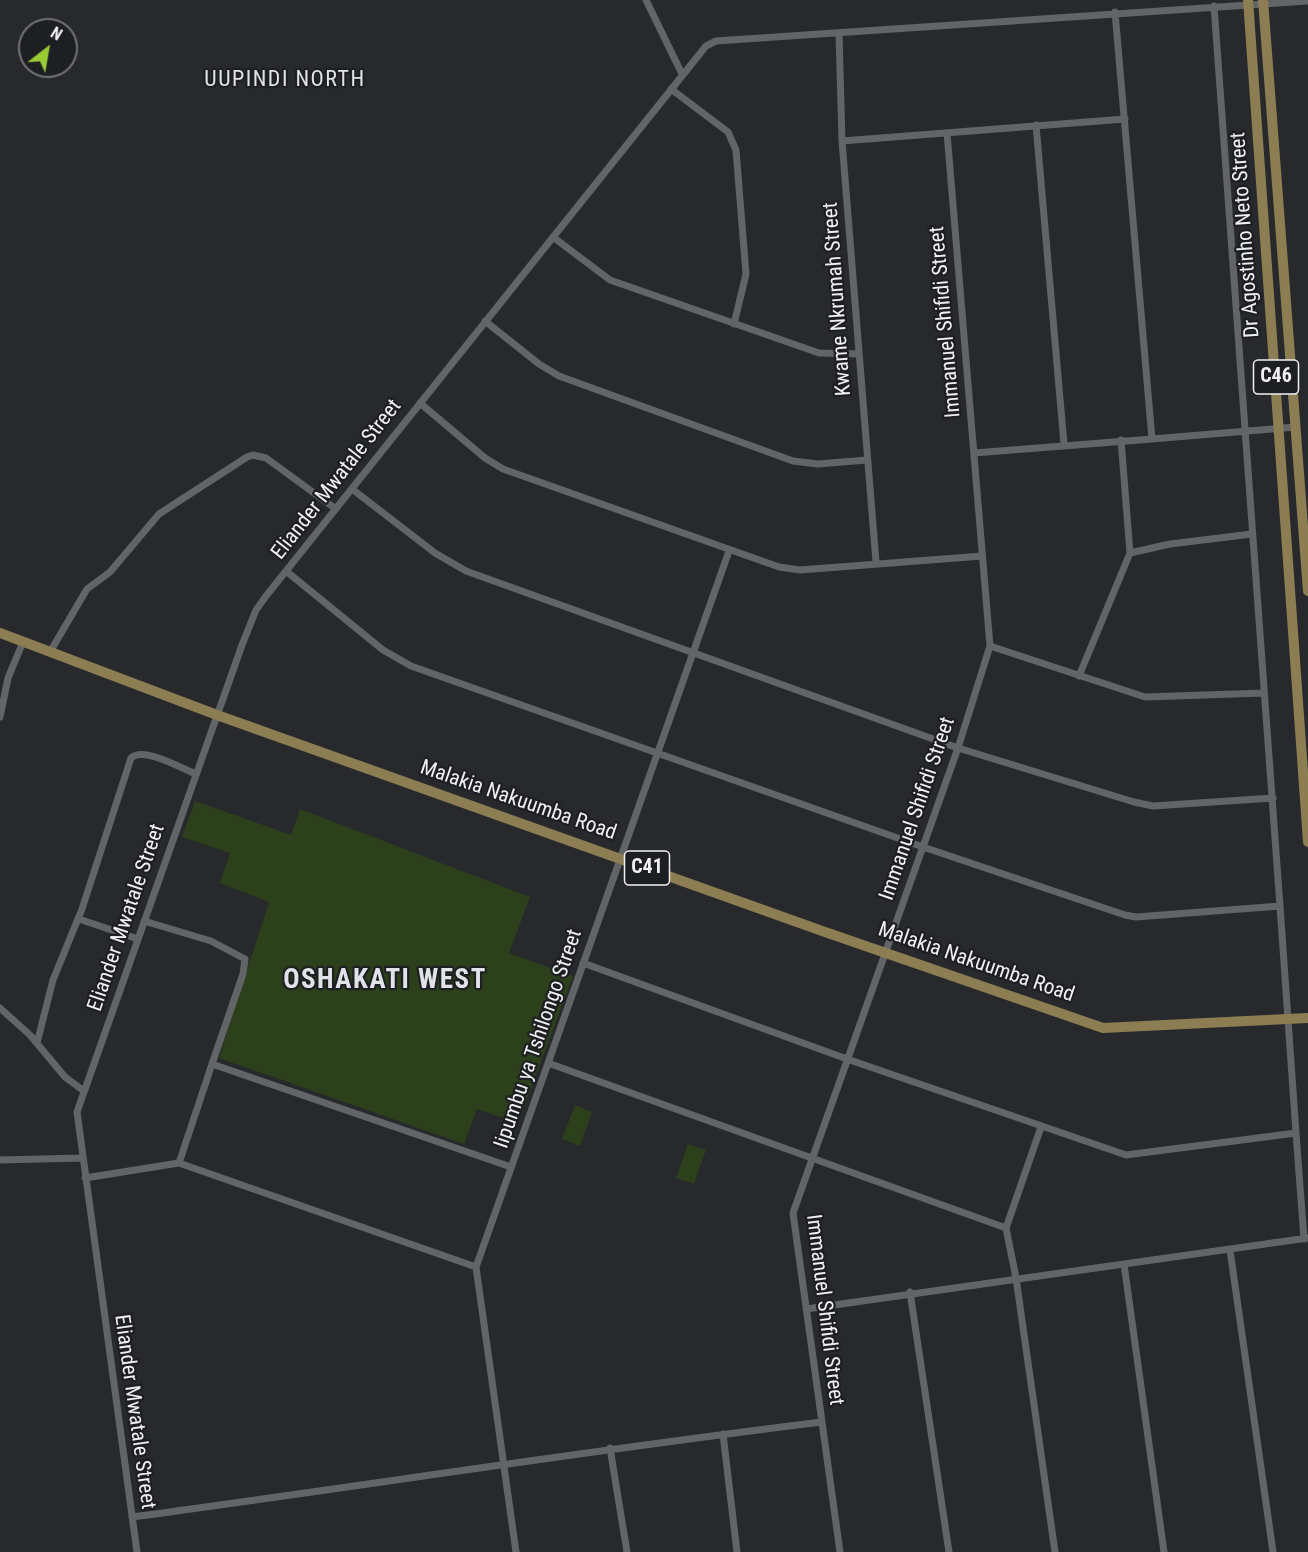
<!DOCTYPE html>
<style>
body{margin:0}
#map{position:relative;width:1308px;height:1552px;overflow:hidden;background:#27292c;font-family:"Roboto Condensed",sans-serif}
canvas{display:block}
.north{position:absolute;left:18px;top:18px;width:60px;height:60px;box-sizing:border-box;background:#1e1f22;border:2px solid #727376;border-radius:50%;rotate:31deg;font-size:16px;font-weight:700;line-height:24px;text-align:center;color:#f0f1f3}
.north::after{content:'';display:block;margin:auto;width:21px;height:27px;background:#99cb35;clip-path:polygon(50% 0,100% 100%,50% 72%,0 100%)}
</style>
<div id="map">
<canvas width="1308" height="1552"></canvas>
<div class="north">N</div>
</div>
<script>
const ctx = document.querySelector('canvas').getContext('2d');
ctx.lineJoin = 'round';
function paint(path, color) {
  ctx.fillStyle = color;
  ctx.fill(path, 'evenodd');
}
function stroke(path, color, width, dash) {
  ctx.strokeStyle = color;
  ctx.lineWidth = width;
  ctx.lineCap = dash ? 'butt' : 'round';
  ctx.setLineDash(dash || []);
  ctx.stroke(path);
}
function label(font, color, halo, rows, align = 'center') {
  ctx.font = font + ' "Roboto Condensed",sans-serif';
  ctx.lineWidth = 4.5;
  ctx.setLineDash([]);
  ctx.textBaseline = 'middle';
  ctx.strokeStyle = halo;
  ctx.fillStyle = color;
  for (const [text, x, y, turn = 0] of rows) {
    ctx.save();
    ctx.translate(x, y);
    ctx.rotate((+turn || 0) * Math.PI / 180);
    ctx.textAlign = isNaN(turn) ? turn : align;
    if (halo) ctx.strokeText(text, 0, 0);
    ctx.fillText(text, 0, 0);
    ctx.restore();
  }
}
paint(new Path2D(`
 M195,801L291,835L300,809L530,897L509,953L573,976L518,1123L477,1109L464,1144L219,1058L269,902L220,883L230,853L182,837Z
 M575,1105L592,1112L580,1146L562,1139Z
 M688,1144L706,1150L694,1184L676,1178Z`), '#2c411b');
stroke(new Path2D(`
 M646,0L682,74
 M1214,6L1280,906
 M839,33L842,141L876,562
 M671,89L728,132L736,150L746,274L734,324
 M1036,125L1064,444
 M842,141L1125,119
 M553,237L610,280L819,353L859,354
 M485,321L539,364L559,376L793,461L818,464L867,460
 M420,403L485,458L503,469L779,567L800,570L982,556
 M1152,439L1296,427
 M1121,440L1130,553
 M974,453L1152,439L1115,12
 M352,489L435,553L466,571L958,748L1134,802L1153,806L1273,798
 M286,571L383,650L411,666L923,847L1125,915L1136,917L1280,906L1296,1133L1126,1155L847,1059L583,963
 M990,646L1145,697L1264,693
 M50,652L87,589L110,572L159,514L247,457L253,455L266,458L336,509
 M1079,676L1130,553L1170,544L1252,534
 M0,717L8,678L23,642
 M79,919L138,939
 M144,921L211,941L245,959L243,974L212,1064
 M0,1008L30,1035L65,1077L84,1091
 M37,1043L53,980L82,909L131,758C143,746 181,768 196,774
 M548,1063L1006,1228L1016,1278L1055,1552
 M1296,1133L1304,1239
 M0,1160L82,1158
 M179,1163L212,1064L511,1167
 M85,1178L179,1163L476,1267
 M1006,1228L1041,1127
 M1230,1250L1273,1552
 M1124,1264L1164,1552
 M910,1292L949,1552
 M806,1309L1308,1238
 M723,1434L737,1552
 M610,1448L627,1552
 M132,1517C362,1486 591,1450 822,1422
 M137,1552L77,1112L242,645L256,610L266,596L706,46L716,41L1308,1
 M516,1552L476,1267L729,551
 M840,1552L793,1213L958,748L990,646L947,133`), '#626468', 7);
stroke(new Path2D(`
 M1248,0L1308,842
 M1263,0L1308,591
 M0,633L217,715L825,932L1103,1028L1308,1018`), '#8c7e52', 10);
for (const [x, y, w] of [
 [1276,377,45],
 [647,868,45]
]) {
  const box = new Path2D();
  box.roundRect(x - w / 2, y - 17, w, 34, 4.5);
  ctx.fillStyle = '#1e1f22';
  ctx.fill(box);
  stroke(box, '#f0f1f3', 1.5);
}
label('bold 20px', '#f0f1f3', null, [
 ["C46",1276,377],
 ["C41",647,868]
]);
label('21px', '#f0f1f3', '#1e1f22', [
 ["Dr Agostinho Neto Street",1246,235,-94],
 ["Kwame Nkrumah Street",838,299,-94],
 ["Immanuel Shifidi Street",946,322,-95],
 ["Eliander Mwatale Street",337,480,-52],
 ["Malakia Nakuumba Road",518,801,19],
 ["Immanuel Shifidi Street",918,809,-71],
 ["Eliander Mwatale Street",127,918,-71],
 ["Malakia Nakuumba Road",976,963,19],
 ["Iipumbu ya Tshilongo Street",539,1039,-71],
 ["Immanuel Shifidi Street",824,1310,83],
 ["Eliander Mwatale Street",134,1412,82]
]);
ctx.letterSpacing = '1.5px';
label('22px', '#e1e3e8', '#1e1f22', [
 ["UUPINDI NORTH",285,80]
]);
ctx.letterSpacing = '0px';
ctx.letterSpacing = '1.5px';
label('bold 27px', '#e1e3e8', '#1e1f22', [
 ["OSHAKATI WEST",385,981]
]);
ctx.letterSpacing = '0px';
</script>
